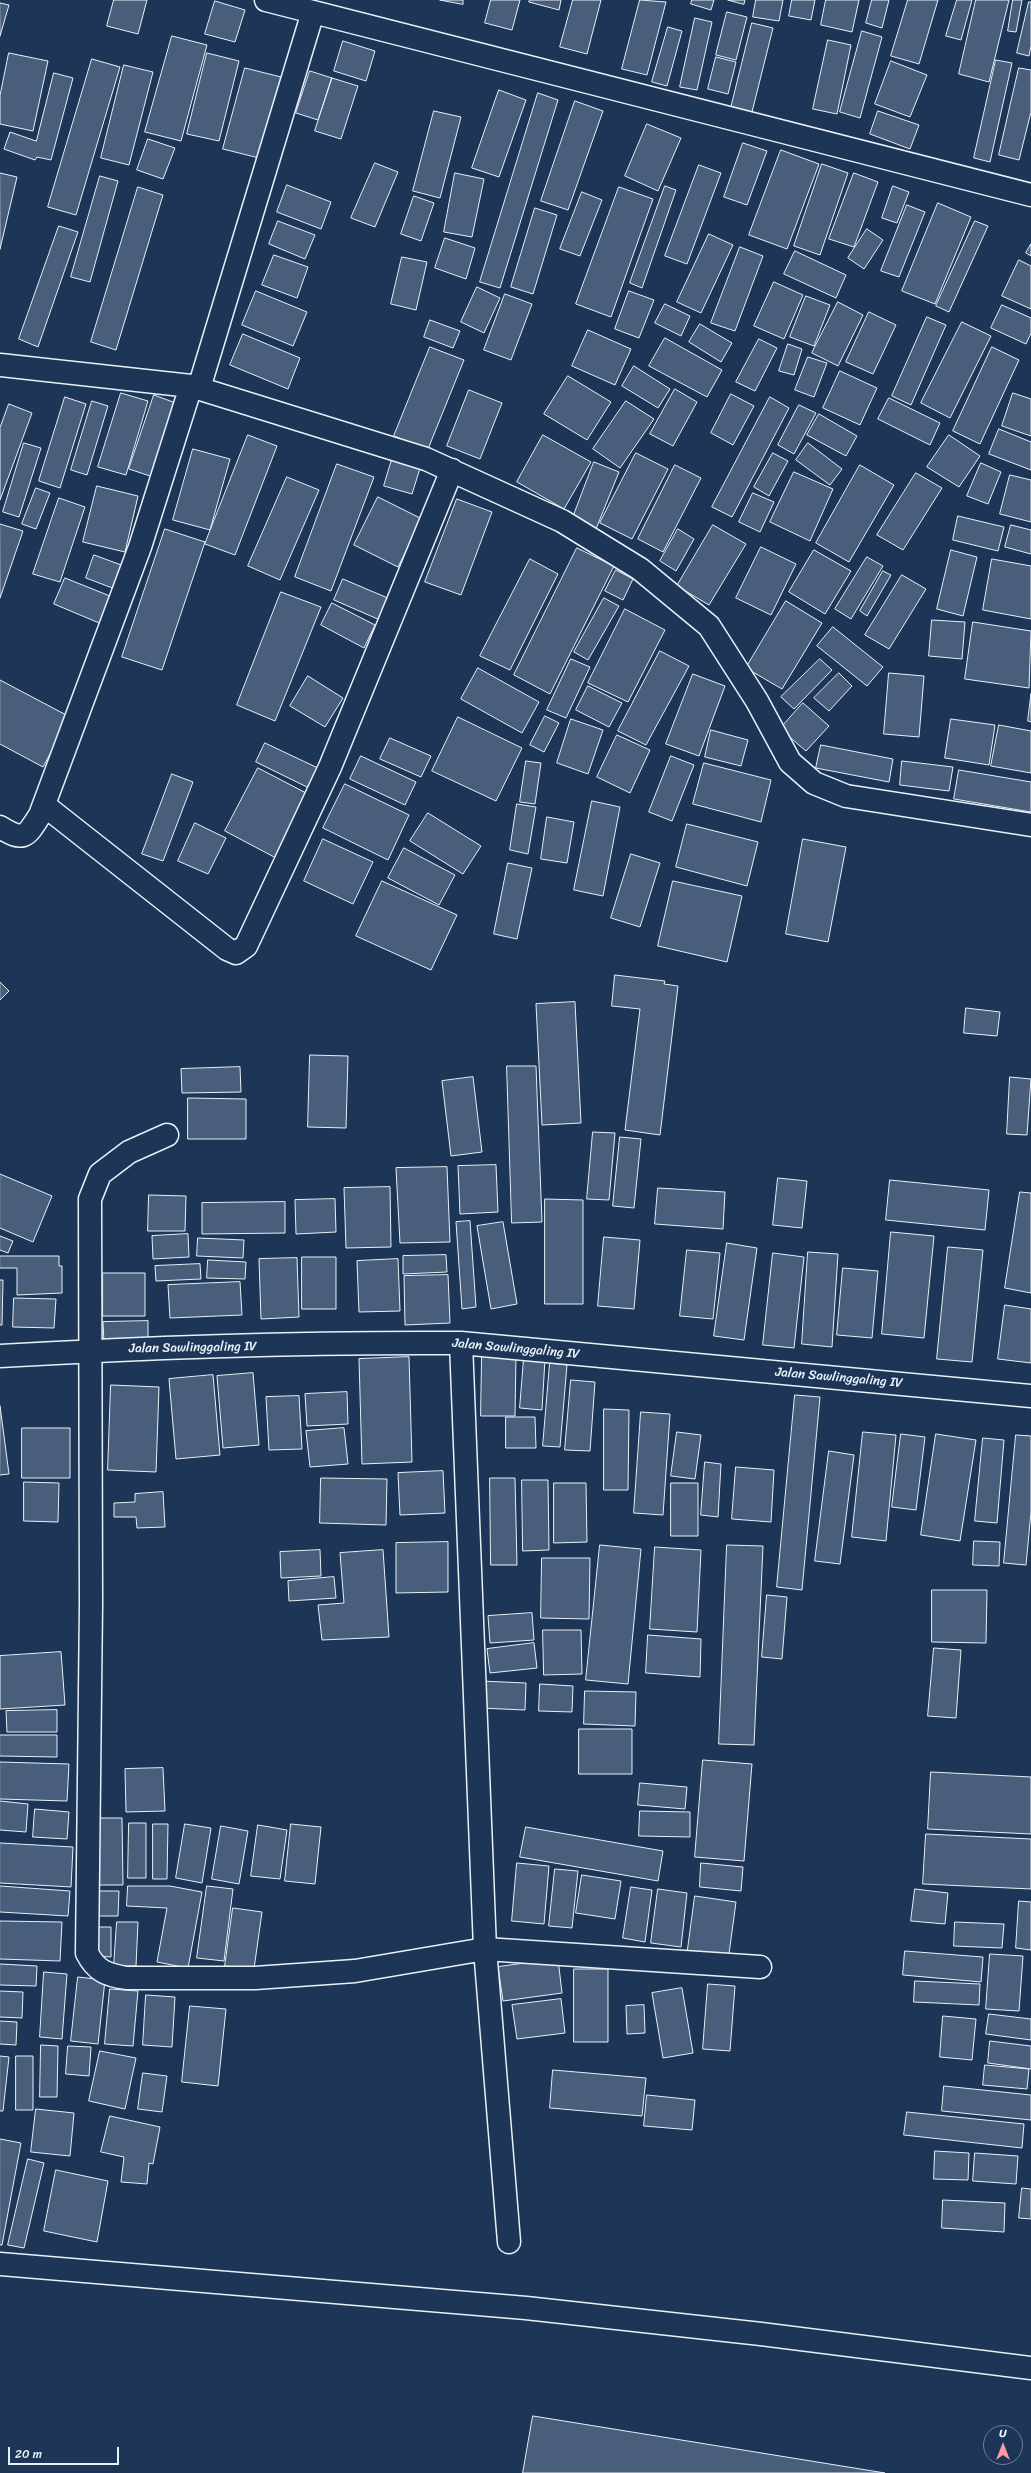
<!DOCTYPE html>
<style>
body{margin:0}
#map{position:relative;width:1031px;height:2473px;overflow:hidden;background:#1d3557;font-family:Sriracha,sans-serif}
canvas{display:block}
.north{position:absolute;left:983px;top:2425px;width:40px;height:40px;box-sizing:border-box;background:#1d3557;border:1px solid #6e8097;border-radius:50%;rotate:0deg;font-size:11px;font-weight:700;line-height:16px;text-align:center;color:#e8f1f8}
.north::after{content:'';display:block;margin:auto;width:14px;height:18px;background:#ff9aa2;clip-path:polygon(50% 0,100% 100%,50% 72%,0 100%)}
.scale{position:absolute;left:8px;top:2447px;width:111px;height:18px;box-sizing:border-box;border:2px solid #e8f1f8;border-top:0;padding-left:5px;font-size:12px;line-height:14px;white-space:nowrap;color:#e8f1f8;-webkit-text-stroke:3px #1d3557;paint-order:stroke}
</style>
<div id="map">
<canvas width="1031" height="2473"></canvas>
<div class="north">U</div>
<div class="scale">20 m</div>
</div>
<script>
const ctx = document.querySelector('canvas').getContext('2d');
ctx.lineJoin = 'round';
function paint(path, color) {
  ctx.fillStyle = color;
  ctx.fill(path, 'evenodd');
}
function stroke(path, color, width, dash) {
  ctx.strokeStyle = color;
  ctx.lineWidth = width;
  ctx.lineCap = dash ? 'butt' : 'round';
  ctx.setLineDash(dash || []);
  ctx.stroke(path);
}
function label(font, color, halo, rows, align = 'center') {
  ctx.font = font + ' Sriracha,sans-serif';
  ctx.lineWidth = 3.5;
  ctx.setLineDash([]);
  ctx.textBaseline = 'middle';
  ctx.strokeStyle = halo;
  ctx.fillStyle = color;
  for (const [text, x, y, turn = 0] of rows) {
    ctx.save();
    ctx.translate(x, y);
    ctx.rotate((+turn || 0) * Math.PI / 180);
    ctx.textAlign = isNaN(turn) ? turn : align;
    if (halo) ctx.strokeText(text, 0, 0);
    ctx.fillText(text, 0, 0);
    ctx.restore();
  }
}
const building = new Path2D(`
 M114,0H147L138,34L107,26Z
 M440,0H463V4Z
 M491,0H520L512,30L485,23Z
 M530,0H561L559,10L529,2Z
 M573,0H601L587,54L560,47Z
 M640,0L666,2L647,75L622,69Z
 M692,0H714L711,10L691,4Z
 M728,0H745L744,4Z
 M756,0H783L779,21L753,17Z
 M792,0H815L811,20L789,16Z
 M826,0H859L852,32L821,25Z
 M872,0H889L882,28L866,23Z
 M908,0H938L919,64L891,56Z
 M957,0H972L961,40L946,36Z
 M976,0H1009L989,82L959,74Z
 M1013,0H1022L1016,32L1008,31Z
 M215,1L245,10L235,42L205,34Z
 M1029,2H1031V46L1029,56L1017,53Z
 M0,3L9,5L0,36Z
 M727,12L747,17L736,60L716,55Z
 M695,18L712,22L697,90L680,87Z
 M752,23L773,28L752,112L731,108Z
 M668,27L682,31L667,86L652,82Z
 M862,31L882,37L860,118L840,112Z
 M172,36L207,45L181,141L145,132Z
 M828,40L851,45L837,114L813,109Z
 M343,41L375,51L366,81L334,71Z
 M9,53L48,61L33,131L0,124V96Z
 M207,53L239,61L219,141L187,134Z
 M716,57L736,62L728,94L708,89Z
 M92,59L120,67L76,215L48,207Z
 M996,60L1012,63L990,162L974,158Z
 M891,61L927,75L910,117L875,104Z
 M124,65L153,72L129,165L101,158Z
 M245,68L281,77L259,158L223,149Z
 M1019,68L1031,70V112L1019,160L999,155Z
 M310,71L332,78L318,120L296,113Z
 M54,73L73,78L51,160L37,157L35,160L4,149L10,132L36,141Z
 M332,78L358,86L341,139L315,131Z
 M499,90L526,100L499,177L472,168Z
 M538,93L558,100L500,288L480,282Z
 M575,101L603,111L568,210L541,201Z
 M434,111L461,117L440,198L413,191Z
 M878,111L919,125L910,149L870,134Z
 M647,124L681,138L658,191L625,176Z
 M148,139L175,148L163,179L137,170Z
 M743,143L767,151L747,205L724,197Z
 M781,150L819,164L787,249L749,235Z
 M375,163L398,172L375,227L351,218Z
 M822,164L848,173L820,255L794,246Z
 M699,165L721,173L687,264L665,256Z
 M0,173L17,177L0,249Z
 M455,173L484,179L472,237L444,232Z
 M854,173L878,182L854,247L829,239Z
 M100,176L118,181L90,282L71,277Z
 M287,185L331,202L321,229L277,212Z
 M665,186L676,190L642,288L630,283Z
 M893,186L909,192L897,223L882,218Z
 M138,187L163,195L116,350L91,342Z
 M619,187L653,199L611,317L576,304Z
 M582,192L602,200L580,256L560,249Z
 M414,196L434,203L421,241L401,234Z
 M938,203L971,217L935,304L902,291Z
 M907,205L925,212L899,277L881,271Z
 M535,208L557,215L533,294L511,287Z
 M278,221L315,235L305,259L269,244Z
 M975,221L988,226L949,312L936,306Z
 M59,226L78,232L38,347L19,339Z
 M867,229L883,240L864,269L848,258Z
 M709,234L733,245L701,313L677,302Z
 M445,238L475,248L466,279L435,268Z
 M1031,244V256L1026,253Z
 M740,247L763,256L735,331L711,323Z
 M795,251L846,275L836,298L784,274Z
 M274,255L308,267L297,298L262,285Z
 M402,257L427,262L416,310L391,304Z
 M1019,260L1031,266V309L1002,296Z
 M774,282L803,295L784,339L754,326Z
 M477,287L500,298L484,333L461,322Z
 M256,291L307,312L293,346L242,325Z
 M629,291L654,300L639,338L615,329Z
 M505,294L532,304L511,360L484,350Z
 M806,296L830,305L814,346L790,337Z
 M838,302L863,315L838,366L812,353Z
 M665,304L690,316L681,336L655,323Z
 M1002,305L1031,318V333L1026,344L991,328Z
 M869,312L896,325L873,374L846,362Z
 M927,317L946,325L911,405L892,396Z
 M430,320L460,331L453,348L424,337Z
 M962,322L991,336L950,418L921,403Z
 M700,324L732,343L721,362L689,342Z
 M588,330L631,349L615,385L572,366Z
 M243,334L300,358L288,389L230,365Z
 M665,338L722,370L707,397L649,366Z
 M759,339L777,348L755,391L736,382Z
 M788,344L802,349L794,375L779,371Z
 M430,347L464,360L428,449L394,436Z
 M992,347L1019,360L980,444L953,431Z
 M808,357L827,363L814,397L795,390Z
 M634,366L670,389L658,408L622,386Z
 M840,371L877,388L860,425L823,408Z
 M568,376L611,402L587,440L544,414Z
 M675,389L697,402L673,446L650,434Z
 M469,390L502,403L480,459L447,446Z
 M121,393L148,401L126,475L98,467Z
 M1013,393L1031,399V436L1002,426Z
 M731,394L754,406L733,445L711,433Z
 M154,395L181,405L156,478L129,469Z
 M65,397L86,404L60,488L39,481Z
 M770,397L789,408L732,517L712,507Z
 M889,398L940,423L930,445L878,419Z
 M92,401L108,406L87,475L71,470Z
 M626,401L654,419L620,468L593,449Z
 M9,404L32,413L0,500V428Z
 M799,405L816,413L794,454L778,445Z
 M819,414L857,436L846,456L807,435Z
 M999,429L1031,442V470L989,454Z
 M248,435L277,446L235,555L205,544Z
 M543,435L591,462L564,509L517,482Z
 M949,435L980,456L959,487L927,467Z
 M24,443L41,448L19,517L3,512Z
 M808,443L842,469L830,485L796,460Z
 M193,449L230,459L210,530L173,520Z
 M636,453L668,469L632,539L600,523Z
 M773,453L788,461L769,496L754,487Z
 M393,456L421,465L412,494L384,486Z
 M594,462L619,472L596,529L572,520Z
 M981,463L1001,472L988,504L967,496Z
 M337,464L374,477L331,591L295,577Z
 M675,465L701,478L663,552L638,539Z
 M860,465L894,485L849,562L816,543Z
 M794,472L833,489L810,541L770,522Z
 M916,473L942,488L903,550L877,535Z
 M1010,475L1031,480V522L1000,514Z
 M287,477L319,490L280,580L248,566Z
 M97,486L138,496L125,552L83,542Z
 M36,488L50,493L36,529L22,524Z
 M753,493L774,502L760,532L739,522Z
 M378,497L422,519L398,567L354,545Z
 M59,498L85,507L60,582L33,574Z
 M457,499L492,512L461,595L425,582Z
 M958,516L1004,527L998,551L953,540Z
 M0,524L23,531L0,598Z
 M713,525L746,544L709,605L677,586Z
 M1011,525L1031,530V554L1005,547Z
 M165,529L205,542L162,670L122,657Z
 M678,529L694,539L676,571L660,561Z
 M761,547L796,564L771,615L736,598Z
 M577,548L614,566L550,694L514,675Z
 M814,550L851,571L825,614L789,592Z
 M951,550L977,557L963,616L937,609Z
 M94,555L124,566L115,589L86,578Z
 M867,557L883,566L851,619L835,609Z
 M530,559L558,574L510,670L480,656Z
 M992,559L1031,566V619L983,610Z
 M616,570L633,579L623,600L605,591Z
 M883,571L891,575L867,616L860,611Z
 M902,575L926,589L889,649L865,635Z
 M65,578L115,598L104,625L54,604Z
 M343,579L390,599L380,620L334,600Z
 M281,592L321,607L275,721L237,705Z
 M604,598L619,606L588,660L574,652Z
 M786,601L822,623L782,689L746,668Z
 M332,603L375,625L364,648L321,625Z
 M625,609L665,630L628,702L588,683Z
 M932,620L965,622L962,659L929,656Z
 M973,622L1031,631L1029,688L965,679Z
 M833,627L883,667L867,686L817,646Z
 M660,651L689,666L646,745L618,731Z
 M571,659L590,667L566,718L547,710Z
 M820,659L832,670L794,709L781,697Z
 M478,668L539,702L522,733L461,699Z
 M839,673L852,686L829,711L814,698Z
 M889,673L924,676L919,737L884,734Z
 M693,674L725,686L699,756L666,744Z
 M308,676L343,698L325,727L290,706Z
 M0,680L70,717L43,767L0,744Z
 M588,686L622,703L609,727L576,710Z
 M1031,694V722L1028,721Z
 M803,703L829,726L806,751L780,729Z
 M545,716L559,723L544,752L530,745Z
 M458,717L522,748L496,801L432,771Z
 M571,719L603,730L588,774L557,763Z
 M951,719L995,725L989,765L945,758Z
 M999,725L1031,731V773L991,766Z
 M711,730L748,740L741,766L705,757Z
 M617,735L650,750L630,793L597,777Z
 M390,738L431,756L421,777L380,759Z
 M265,743L320,769L311,789L256,762Z
 M821,745L893,759L889,782L816,768Z
 M361,756L416,782L405,805L350,779Z
 M671,756L694,765L672,821L649,812Z
 M526,761L541,763L535,804L520,802Z
 M902,761L953,767L949,791L900,785Z
 M704,763L771,780L761,822L693,804Z
 M258,768L308,794L276,858L225,831Z
 M959,770L1031,782V812L954,799Z
 M172,774L193,782L163,861L142,854Z
 M345,784L409,815L388,860L323,828Z
 M592,801L620,807L603,896L574,890Z
 M517,804L536,807L528,854L510,850Z
 M428,813L481,846L463,874L410,841Z
 M547,817L574,822L567,863L541,859Z
 M195,823L226,838L208,874L178,861Z
 M687,824L758,842L747,886L676,867Z
 M323,839L373,862L353,904L304,881Z
 M803,839L846,847L828,942L786,934Z
 M404,848L455,875L439,905L388,878Z
 M631,854L660,863L640,927L611,918Z
 M508,863L532,868L517,939L494,934Z
 M382,881L457,915L431,970L356,936Z
 M673,881L742,896L727,962L658,946Z
 M615,975L665,981L664,984L678,986L660,1135L625,1130L640,1009L612,1006Z
 M0,982L9,991L0,1000Z
 M575,1002L581,1123L542,1125L536,1004Z
 M966,1008L1000,1012L997,1036L964,1033Z
 M310,1055L348,1056L346,1128L308,1127Z
 M507,1066H536L542,1222L512,1223Z
 M240,1067L241,1092L182,1093L181,1069Z
 M473,1077L482,1152L451,1156L442,1081Z
 M1010,1077L1031,1079L1027,1135L1007,1134Z
 M188,1098L246,1099V1139H188Z
 M593,1132L615,1133L609,1200L587,1199Z
 M620,1137L641,1139L634,1208L613,1206Z
 M496,1165L498,1212L460,1214L458,1166Z
 M447,1167L450,1242L400,1243L396,1168Z
 M0,1174L52,1196L33,1242L0,1228Z
 M778,1178L807,1181L802,1228L773,1225Z
 M890,1180L989,1190L985,1230L886,1220Z
 M390,1187L391,1247L346,1248L344,1188Z
 M658,1188L725,1192L723,1229L655,1224Z
 M1020,1192L1031,1193V1293L1005,1288Z
 M149,1195L186,1196L185,1231H148Z
 M335,1199L336,1232L296,1234L295,1200Z
 M545,1199L583,1200V1304H545Z
 M285,1202V1233L202,1234V1203Z
 M470,1221L476,1307L462,1309L456,1222Z
 M503,1222L517,1304L491,1309L477,1226Z
 M891,1232L934,1236L924,1338L882,1334Z
 M188,1234L189,1257L153,1259L152,1236Z
 M0,1236L13,1241L8,1253L0,1250Z
 M604,1237L640,1240L634,1309L598,1306Z
 M198,1238L244,1240L243,1258L197,1256Z
 M727,1243L757,1248L744,1340L714,1336Z
 M948,1247L983,1250L972,1362L937,1359Z
 M687,1250L720,1253L713,1319L680,1316Z
 M808,1252L838,1254L832,1347L802,1344Z
 M773,1253L804,1257L794,1348L763,1345Z
 M446,1255L447,1272L403,1274V1256Z
 M0,1256H59V1266H62V1293L17,1295V1268H0Z
 M302,1257H336V1309H302Z
 M297,1258L299,1317L261,1319L259,1259Z
 M398,1259L400,1311L359,1312L357,1261Z
 M208,1260L246,1262L245,1279L207,1278Z
 M200,1264L201,1279L156,1281L155,1266Z
 M843,1268L878,1271L872,1338L837,1335Z
 M103,1273H145V1316H103Z
 M448,1275L450,1323L405,1325L404,1276Z
 M0,1280H3L2,1325H0Z
 M240,1282L242,1315L170,1318L168,1285Z
 M14,1298L56,1299L54,1328L13,1327Z
 M1005,1305L1031,1309V1363L998,1359Z
 M148,1321V1342L104,1343L103,1322Z
 M482,1355L516,1356L515,1416H481Z
 M409,1357L412,1462L362,1464L359,1359Z
 M524,1358L545,1359L542,1410L520,1408Z
 M550,1363L567,1365L560,1447L543,1446Z
 M253,1373L259,1445L223,1448L217,1376Z
 M213,1375L220,1455L176,1459L169,1379Z
 M571,1380L595,1382L590,1451L565,1450Z
 M111,1385L159,1387L156,1472L108,1470Z
 M347,1392L348,1424L307,1426L305,1394Z
 M795,1395L820,1397L802,1590L777,1587Z
 M299,1396L302,1449L269,1450L266,1397Z
 M0,1406L9,1474L0,1475Z
 M604,1409L629,1410L628,1490H604Z
 M641,1412L670,1414L663,1515L634,1513Z
 M506,1417H535L536,1448H506Z
 M22,1428H70V1478H22Z
 M344,1428L348,1464L310,1467L306,1431Z
 M677,1432L701,1435L695,1479L671,1476Z
 M863,1432L896,1435L886,1541L852,1537Z
 M901,1434L925,1437L916,1510L892,1507Z
 M936,1434L976,1440L960,1541L921,1535Z
 M1016,1435L1031,1436V1512L1026,1565L1004,1563Z
 M983,1438L1004,1440L997,1523L975,1521Z
 M829,1451L854,1455L840,1564L815,1561Z
 M705,1462L721,1464L718,1517L701,1515Z
 M736,1467L774,1470L771,1522L732,1519Z
 M443,1471L445,1513L400,1515L398,1473Z
 M321,1478L387,1479L386,1525L320,1523Z
 M490,1478H515L517,1565H491Z
 M522,1480H548L549,1550L523,1551Z
 M24,1482L59,1483L58,1522L24,1521Z
 M554,1483H586L587,1542L554,1543Z
 M671,1483H698V1536H671Z
 M163,1492L165,1527L137,1528L136,1517H114V1503L135,1502V1494Z
 M974,1541L1000,1542L999,1566L973,1565Z
 M448,1542V1592L396,1593V1543Z
 M600,1545L641,1549L628,1684L586,1680Z
 M727,1545L763,1546L754,1745L719,1744Z
 M655,1547L701,1550L697,1632L650,1629Z
 M320,1550L321,1576L281,1578L280,1552Z
 M383,1550L389,1637L322,1640L318,1605L344,1603L340,1553Z
 M542,1558H590L589,1619L541,1618Z
 M334,1577L336,1598L289,1601L288,1581Z
 M932,1590H987L986,1643L932,1642Z
 M767,1595L787,1597L782,1659L762,1657Z
 M532,1613L534,1640L490,1643L488,1616Z
 M543,1630H581L582,1674L544,1675Z
 M648,1635L701,1639L700,1677L646,1673Z
 M534,1643L537,1668L490,1673L487,1649Z
 M934,1648L961,1650L956,1718L928,1716Z
 M61,1652L65,1705L0,1709V1656Z
 M480,1681L526,1683L525,1710L479,1708Z
 M540,1684L573,1686L572,1712L539,1711Z
 M585,1691L636,1692L635,1726L584,1724Z
 M57,1710V1732H7L6,1711Z
 M579,1729H632V1774H579Z
 M0,1735H57V1757L0,1756Z
 M703,1760L752,1764L744,1861L695,1857Z
 M0,1762L69,1764L67,1801L0,1799Z
 M163,1768L165,1811L126,1812L125,1769Z
 M931,1772L1031,1777V1834L928,1829Z
 M640,1783L687,1787L685,1809L638,1805Z
 M0,1801L28,1804L26,1832L0,1830Z
 M35,1809L69,1812L67,1839L33,1837Z
 M640,1811L690,1812V1837L639,1836Z
 M100,1818H122L123,1885H100Z
 M129,1823H146V1878H128Z
 M153,1824H168L167,1879H153Z
 M185,1824L211,1828L202,1883L176,1878Z
 M291,1824L321,1827L315,1884L285,1881Z
 M258,1825L287,1830L280,1879L251,1876Z
 M221,1826L248,1831L239,1884L212,1879Z
 M526,1827L663,1851L658,1881L520,1857Z
 M926,1834L1031,1839V1889L923,1884Z
 M0,1843L73,1847L71,1887L0,1883Z
 M517,1863L549,1866L544,1924L512,1921Z
 M701,1863L743,1867L741,1891L700,1887Z
 M555,1869L578,1871L572,1928L549,1926Z
 M582,1875L621,1881L615,1919L576,1913Z
 M0,1886L70,1891L68,1916L0,1912Z
 M128,1886H170L202,1892L188,1968L157,1962L167,1908L127,1906Z
 M207,1886L233,1889L224,1961L197,1958Z
 M631,1887L652,1890L645,1942L623,1938Z
 M658,1889L687,1893L681,1947L651,1943Z
 M915,1889L948,1893L945,1924L911,1921Z
 M94,1891H119L118,1916H94Z
 M695,1896L736,1902L728,1961L687,1956Z
 M1019,1901L1031,1902V1950L1016,1948Z
 M233,1908L262,1912L254,1969L225,1966Z
 M0,1921L62,1922L60,1961L0,1959Z
 M117,1922H138L136,1966H114Z
 M955,1922L1004,1924L1002,1948L954,1946Z
 M97,1927H111V1957L97,1956Z
 M905,1951L983,1957L981,1982L903,1975Z
 M990,1954L1023,1956L1019,2011L986,2009Z
 M558,1959L562,1993L503,2001L498,1967Z
 M0,1964L37,1966L36,1986L0,1985Z
 M574,1969H608V2042H574Z
 M44,1972L67,1974L62,2039L40,2037Z
 M78,1977L105,1980L98,2044L71,2041Z
 M915,1981L980,1984L979,2005L914,2002Z
 M708,1984L735,1986L730,2051L703,2049Z
 M682,1988L693,2053L663,2058L652,1993Z
 M110,1989L138,1991L133,2046L105,2044Z
 M0,1991L23,1992L22,2018L0,2017Z
 M146,1995L175,1997L172,2047L143,2045Z
 M561,1999L565,2033L517,2039L512,2005Z
 M644,2005L645,2033L627,2034L626,2006Z
 M190,2006L226,2009L218,2086L182,2082Z
 M989,2014L1031,2019V2040L986,2034Z
 M943,2016L976,2019L972,2060L940,2057Z
 M0,2021L17,2022L16,2045L0,2044Z
 M990,2041L1031,2046V2069L988,2063Z
 M41,2045L58,2046L57,2097H40Z
 M68,2046L91,2047L89,2076L66,2074Z
 M100,2051L136,2058L125,2109L89,2101Z
 M0,2056L9,2057L3,2111H0Z
 M16,2056H33V2110H16Z
 M985,2065L1029,2069L1027,2089L983,2085Z
 M553,2070L646,2078L642,2116L550,2108Z
 M143,2073L167,2076L162,2112L138,2109Z
 M944,2086L1031,2095V2120L942,2111Z
 M647,2095L695,2100L692,2130L644,2126Z
 M36,2109L74,2113L70,2156L31,2152Z
 M907,2112L1024,2124L1022,2148L904,2135Z
 M110,2116L160,2127L153,2164L149,2163L147,2184L121,2182L124,2157L101,2152Z
 M0,2139L21,2143L2,2245H0Z
 M935,2151L969,2153L968,2180L934,2179Z
 M975,2153L1018,2156L1016,2184L973,2181Z
 M28,2159L44,2163L24,2248L8,2245Z
 M56,2170L108,2181L97,2242L44,2231Z
 M1022,2188L1031,2189V2219L1019,2218Z
 M943,2200L1005,2203L1004,2232L942,2228Z
 M533,2416L885,2473H523Z`);
paint(building, '#495e7a');
stroke(building, '#e8f1f8', 1);
const minor = new Path2D(`
 M266,0L1031,195
 M0,365L191,386L426,459L562,521L640,569L709,626L757,701L790,762L814,783L846,796L1031,825
 M199,388L313,12
 M44,805L227,949L236,953L246,946L330,767L452,470
 M0,827C24,842 26,837 40,815L140,547L191,386
 M167,1135L129,1152L100,1174L90,1199L91,1604L87,1953C96,1971 107,1975 126,1978H255L355,1971L485,1949L760,1967
 M461,1343L485,1949L509,2242
 M0,1356C153,1347 307,1342 461,1343L1031,1396
 M0,2264L526,2308L761,2334L1031,2368`);
stroke(minor, '#e8f1f8', 25);
stroke(minor, '#1d3557', 22);
label('13px', '#e8f1f8', '#1d3557', [
 ["Jalan Sawlinggaling IV",193,1348,-1],
 ["Jalan Sawlinggaling IV",516,1349,5],
 ["Jalan Sawlinggaling IV",839,1378,5]
]);
</script>
